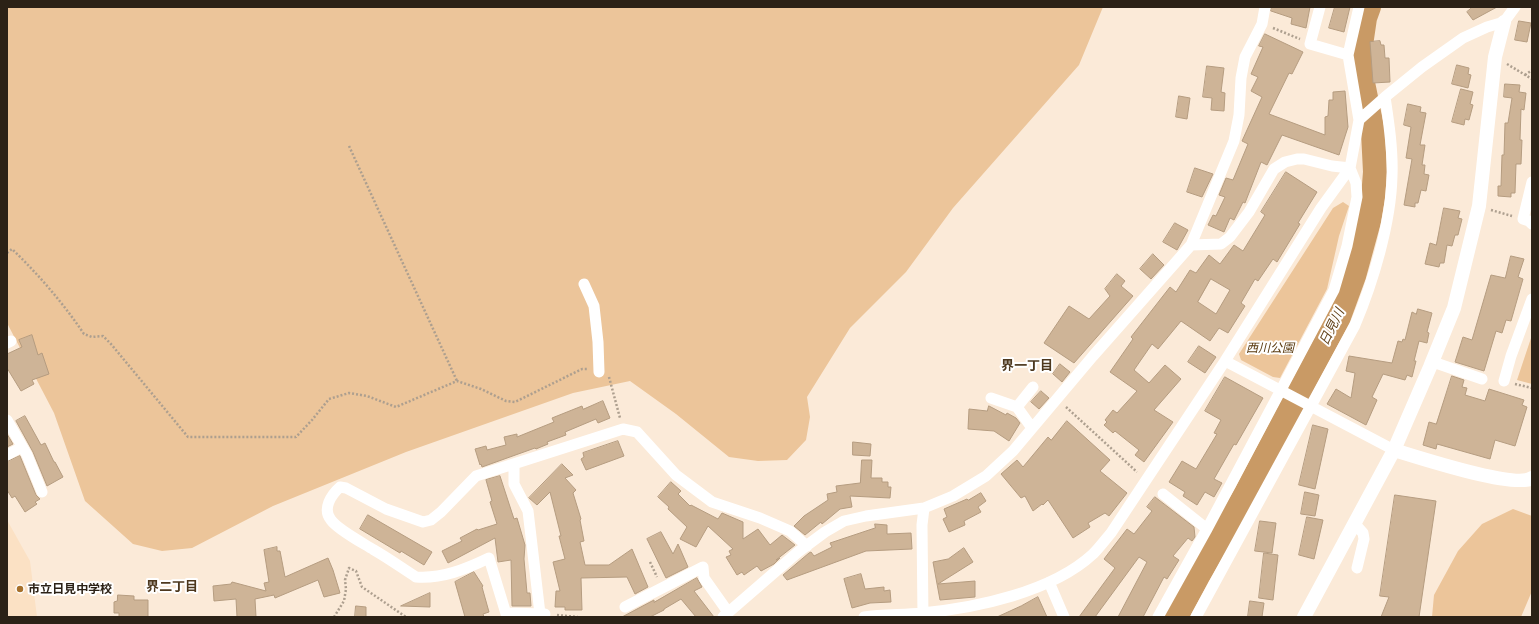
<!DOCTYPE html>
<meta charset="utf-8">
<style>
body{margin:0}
#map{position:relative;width:1539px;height:624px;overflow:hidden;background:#fbead8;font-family:"Crimson Pro",serif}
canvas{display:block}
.frame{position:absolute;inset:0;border:8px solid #2b2116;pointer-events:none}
</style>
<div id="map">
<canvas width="1539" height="624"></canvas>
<div class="frame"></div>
</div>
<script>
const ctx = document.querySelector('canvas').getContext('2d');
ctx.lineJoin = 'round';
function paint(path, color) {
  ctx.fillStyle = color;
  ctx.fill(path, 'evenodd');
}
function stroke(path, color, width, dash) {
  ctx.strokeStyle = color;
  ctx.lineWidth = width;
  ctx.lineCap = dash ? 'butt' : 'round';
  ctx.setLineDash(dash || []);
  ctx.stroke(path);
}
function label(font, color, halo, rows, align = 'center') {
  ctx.font = font + ' "Crimson Pro","Noto Sans JP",serif';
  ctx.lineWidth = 4;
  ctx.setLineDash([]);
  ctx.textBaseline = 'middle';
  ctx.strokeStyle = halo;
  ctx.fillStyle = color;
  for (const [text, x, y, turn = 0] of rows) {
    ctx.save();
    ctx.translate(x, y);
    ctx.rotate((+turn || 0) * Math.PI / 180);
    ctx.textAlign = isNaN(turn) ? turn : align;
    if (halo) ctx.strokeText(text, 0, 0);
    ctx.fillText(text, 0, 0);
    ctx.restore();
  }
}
paint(new Path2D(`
 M7,520L30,561L37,617H7Z`), '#fbe1c4');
paint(new Path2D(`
 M7,7H1103L1079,65L953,208L906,272L850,328L807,397L810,417L806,440L787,460L758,461L729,457L676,414L630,381L573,393L406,452L273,506L192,548L162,551L133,544L85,501L54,413L7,323Z
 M1343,202L1349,206L1339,236L1327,289L1280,378L1273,377L1241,360L1239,354L1333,208Z
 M1532,335V384L1517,380Z
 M1513,509L1532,516V591L1521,617H1432L1434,595L1458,551L1482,524Z`), '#ecc59a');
stroke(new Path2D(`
 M1176,617L1198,576L1245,495L1289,411L1339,317L1354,276L1369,221L1373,198L1375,172L1373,132L1361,73L1360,52L1365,18L1369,7`), '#c99a65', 24);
const building = new Path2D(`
 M1272,7H1310L1306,28L1291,24L1292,18L1271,11Z
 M1335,7H1350L1344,32L1329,28Z
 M1473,7H1497L1473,20L1467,12Z
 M1519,21L1531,23L1527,42L1515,40Z
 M1265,34L1303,52L1292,74L1289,73L1269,114L1325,135V117L1328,116L1329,100H1333V92L1345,91L1348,127L1339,155L1282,135L1267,165L1261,162L1245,203L1243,202L1234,220L1230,218L1224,232L1208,225L1213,215L1216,216L1225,197L1219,195L1226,178L1233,180L1248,144L1242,141L1262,97L1251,91L1258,77L1251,74L1263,47L1259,46Z
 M1380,41L1381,45H1384L1385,58H1389L1390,82L1373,83L1370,42Z
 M1457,65L1469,68L1468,74L1471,75L1468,88L1452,84Z
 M1207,66L1224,68L1221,92L1225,93L1224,111L1211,110L1212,98L1203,97Z
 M1505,84L1520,85L1519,92L1526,93L1524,110L1521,109L1520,140H1522L1521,164H1516L1515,193H1511V197L1498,196V186H1501L1502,155H1504L1505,123H1508L1512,98L1504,97Z
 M1461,89L1473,92L1470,104L1473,105L1469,120L1465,119L1464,125L1452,122Z
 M1179,96L1190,98L1187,119L1176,117Z
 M1408,104L1421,107L1420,112L1426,113L1420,145H1425L1422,165H1425L1424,174L1429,175L1426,191L1421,190L1418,203H1415V207L1404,205L1412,159L1406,158L1411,127L1404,125Z
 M1195,168L1213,174L1202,197L1187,192Z
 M1286,172L1317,192L1298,223L1300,224L1277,262L1273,259L1258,281L1255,279L1241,303L1245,306L1228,333L1219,328L1210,341L1181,321L1158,349L1152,344L1134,370L1149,383L1165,365L1181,379L1154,410L1173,422L1144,462L1135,455L1139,450L1115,431L1113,433L1104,425L1107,422L1105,420L1113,410L1117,413L1137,391L1110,372L1133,339L1131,337L1170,287L1176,292L1190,270L1196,273L1209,255L1220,264L1234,245L1243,251L1265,215L1261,212ZM1211,279L1230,290L1216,314L1198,302Z
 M1444,208L1460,211L1458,218L1462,219L1458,235H1455L1452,246L1447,245L1444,263H1440L1439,267L1425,264L1430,243L1436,245Z
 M1175,223L1188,230L1177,250L1163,242Z
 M1153,254L1164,265L1151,279L1140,269Z
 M1511,256L1524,259L1518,277L1523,279L1511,321L1506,320L1502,333L1496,331L1484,371L1455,362L1463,337L1472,340L1491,275L1505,278Z
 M1117,274L1125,281L1121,286L1133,296L1074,363L1044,343L1069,306L1089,319L1110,296L1105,289Z
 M1418,309L1432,313L1427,332L1429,333L1427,343L1419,341L1414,361H1416L1412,377L1407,375L1405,380L1383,374L1372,397L1377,400L1366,425L1327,404L1336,389L1351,398L1355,373L1346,371L1349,356L1392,363L1398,341L1402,342L1403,339L1405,340L1412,312L1416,314Z
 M32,335L38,355L42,353L49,374L32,380L34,384L21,391L7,368V354L22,347L19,340Z
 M1199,346L1216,357L1205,373L1188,362Z
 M1060,364L1070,372L1062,382L1053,374Z
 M1452,376L1464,380L1462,387L1467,388L1465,395L1485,401L1489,389L1524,400L1522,405L1527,407L1515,446L1495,440L1490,459L1437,444L1436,449L1423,445L1429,422L1436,424Z
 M1225,377L1263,398L1236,445L1234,444L1214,479L1222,483L1214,497L1205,492L1197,505L1183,496L1185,492L1169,482L1182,461L1196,469L1217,434L1214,433L1221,420L1205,411Z
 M1041,391L1049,398L1039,409L1031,402Z
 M603,401L610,418L598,423L596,419L565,432L566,435L547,442L548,444L536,449L535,448L482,467L481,464L480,465L475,449L486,446L487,450L506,445L504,437L517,434V437L554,422L552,418L582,406L583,409Z
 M989,406L1006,415L1007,413L1016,418L1020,423L1009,441L994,431L968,429L969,409L987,411Z
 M25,416L41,445L45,443L54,462H55L63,477L47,486L33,452L16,421Z
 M1067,421L1110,460L1100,471L1127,493L1109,516L1105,513L1088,523L1090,527L1073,538L1048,500L1043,505L1042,504L1033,511L1025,496L1021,498L1001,474L1017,460L1023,467L1048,437L1051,440Z
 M1313,425L1328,429L1315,489L1299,485Z
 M7,434L13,444L7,447Z
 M618,441L624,456L586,470L581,459L584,457L583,453Z
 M853,442L871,444L870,456L853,455Z
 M20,456L36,495L40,499L35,502L37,504L25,512L15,496L12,498L7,490V462Z
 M862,460H872L871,478H882V482H888V487H891L890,498L850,496L852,507L840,509L822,524L821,522L805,535L794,526L804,516L828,500L827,494L837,492L836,486L860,483Z
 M562,464L573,475L565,478L576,490L573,493L581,519L580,520L584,541L580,542L585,565H609L632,549L648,587L635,594L627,577L581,578L582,610H565V607H555L556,591H560L553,562L565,559L559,536H561L550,492L537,505L529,498Z
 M500,476L514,519L517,518L525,545L524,559L527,593H530L531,606H512L511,560L498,562L495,538L448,563L442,551L462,541L460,538L477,529L478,530L497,524L490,502L492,501L486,480Z
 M671,482L681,491L678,494L690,506L691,505L718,519L722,513L743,522V539L758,529L770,545L782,535L795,545L776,560L780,558L774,564L761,571L757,566L744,575L742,572L737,575L726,557L731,555L729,551L733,549L708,526L696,547L680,539L687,527L668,509L669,507L658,497Z
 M1305,492L1319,495L1315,516L1301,514Z
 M981,493L986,501L978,507L981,512L964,521L965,525L949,532L943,519L947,517L944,509L967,499L968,500Z
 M1395,495L1436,501L1419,617H1381L1389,597L1380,596Z
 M1155,497L1194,527L1195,537L1192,541L1188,538L1173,556L1179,560L1167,579L1164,577L1143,617H1118L1147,562L1139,557L1095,617H1079L1115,568L1104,559L1127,529L1134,534L1152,511L1147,507Z
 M368,515L432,552L424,565L401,551L400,553L360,529Z
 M1307,517L1323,520L1314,559L1299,555Z
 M1260,521L1276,523L1272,553L1255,551Z
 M875,524L887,525V534L911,533L912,549L866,551L787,580L783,575L809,553L811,552L814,556L832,547L830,543L875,528Z
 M661,532L673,554L678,544L688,567L666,578L647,539Z
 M277,547V551H280L285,577L328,558L333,570L340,593L324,597L318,580L275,598L274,595L255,599L256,617H237L236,599L214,601L213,586L231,584L232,582L266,591L264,583L269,582L264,550Z
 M964,548L973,562L938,584L975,581V597L940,600L933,562L948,559Z
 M1264,553L1278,555L1273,600L1259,598Z
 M474,572L483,586L482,587L489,612L483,614L484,617H465L455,582Z
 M861,574L865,589L884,587V591L890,590L891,602L870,603L852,608L844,579Z
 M697,578L702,587L694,591L714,617H696L681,599L664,609V610L650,617H622L654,600V602Z
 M430,593V607L401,606Z
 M118,595L134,596V600H148V617H119V613H114V602L117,601Z
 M1038,597L1047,617H997L1021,606Z
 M1250,601L1264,603L1262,617H1248Z
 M356,606L366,607V617H355Z`);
paint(building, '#ceb497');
stroke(building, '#b59c80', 1);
stroke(new Path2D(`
 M1273,28L1300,39
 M1507,64L1532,79
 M1525,75L1532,70
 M349,146L457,381
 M1491,210L1512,216
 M7,253L12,249C39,275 63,303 84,334L92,337L103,336L111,344L188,437H296L312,420L329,399L349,393L367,396L396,407L457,381L481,389L506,401L515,402L582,369H588
 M609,377L620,418
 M1515,384L1532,388
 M1066,407L1137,472
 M650,562L657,577
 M557,615L578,617
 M334,617L344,601L346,589L345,580L349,568L356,571L362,587L406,617`), '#ad9f8f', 2.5, [2, 2]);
stroke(new Path2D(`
 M1320,7L1310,44L1348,55
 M1359,120L1385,97L1422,67L1463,38L1487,27L1504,22L1515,7
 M1532,182L1523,219L1529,221L1532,224
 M1191,245L1221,244L1230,237L1249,212L1274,169L1285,162L1297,159H1304L1332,166L1350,168
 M584,284L594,306L598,342L599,372
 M7,343L11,341
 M1225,361L1394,450
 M1433,362L1482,379
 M1504,381L1511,356L1532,299
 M991,398L1017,407L1032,428
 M1017,407L1033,387
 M7,420L27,455L42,492
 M7,455L22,447
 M514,464V484L528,511L540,614
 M1163,494L1207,529
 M1355,524L1363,533L1364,539L1357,568
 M1049,582L1064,617
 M625,607L703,567L704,578L728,612
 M506,613L545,614
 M507,617L489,558C466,569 442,579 416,577C402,568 388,558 374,550C363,543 338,530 331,520C322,509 331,495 340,487L346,488L386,509L423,522L431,520L441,512L476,476L623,429L637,432L676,475L712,502L760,518L790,531L807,546
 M723,617L798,552L825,532L844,521L866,516L924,508L953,496L986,476L1013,451L1093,356L1191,245L1234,141L1239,115L1241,78L1245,57L1262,24L1265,7
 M864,617C883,614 903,615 922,613C976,608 1052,592 1093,554C1099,548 1105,540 1111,533L1225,361L1321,208L1350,168L1359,120L1348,55L1359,7
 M923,617L922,525L924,508
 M1158,617L1207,529L1334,290L1347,246L1357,197L1356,183L1350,168
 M1196,617L1355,325C1373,282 1391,223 1392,176C1393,150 1389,123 1385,97`), '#fff', 11);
stroke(new Path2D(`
 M1394,450C1417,457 1515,489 1532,478
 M1304,617L1394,450L1430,367L1454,308L1479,206L1495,57L1504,22`), '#fff', 14);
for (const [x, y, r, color] of [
 [20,589,4,"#a7712b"]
]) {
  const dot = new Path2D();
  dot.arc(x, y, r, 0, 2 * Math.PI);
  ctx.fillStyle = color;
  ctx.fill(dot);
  stroke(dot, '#fff', 1.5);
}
label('italic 12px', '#58380d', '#fff', [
 ["西川公園",1270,348]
]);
label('bold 12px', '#2b2116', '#fff', [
 ["市立日見中学校",28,589]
], 'left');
label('italic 13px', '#603f16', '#fff', [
 ["日見川",1332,327,-64]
]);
label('bold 13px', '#4d381e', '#fff', [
 ["界一丁目",1027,366],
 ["界二丁目",172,587]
]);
</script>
